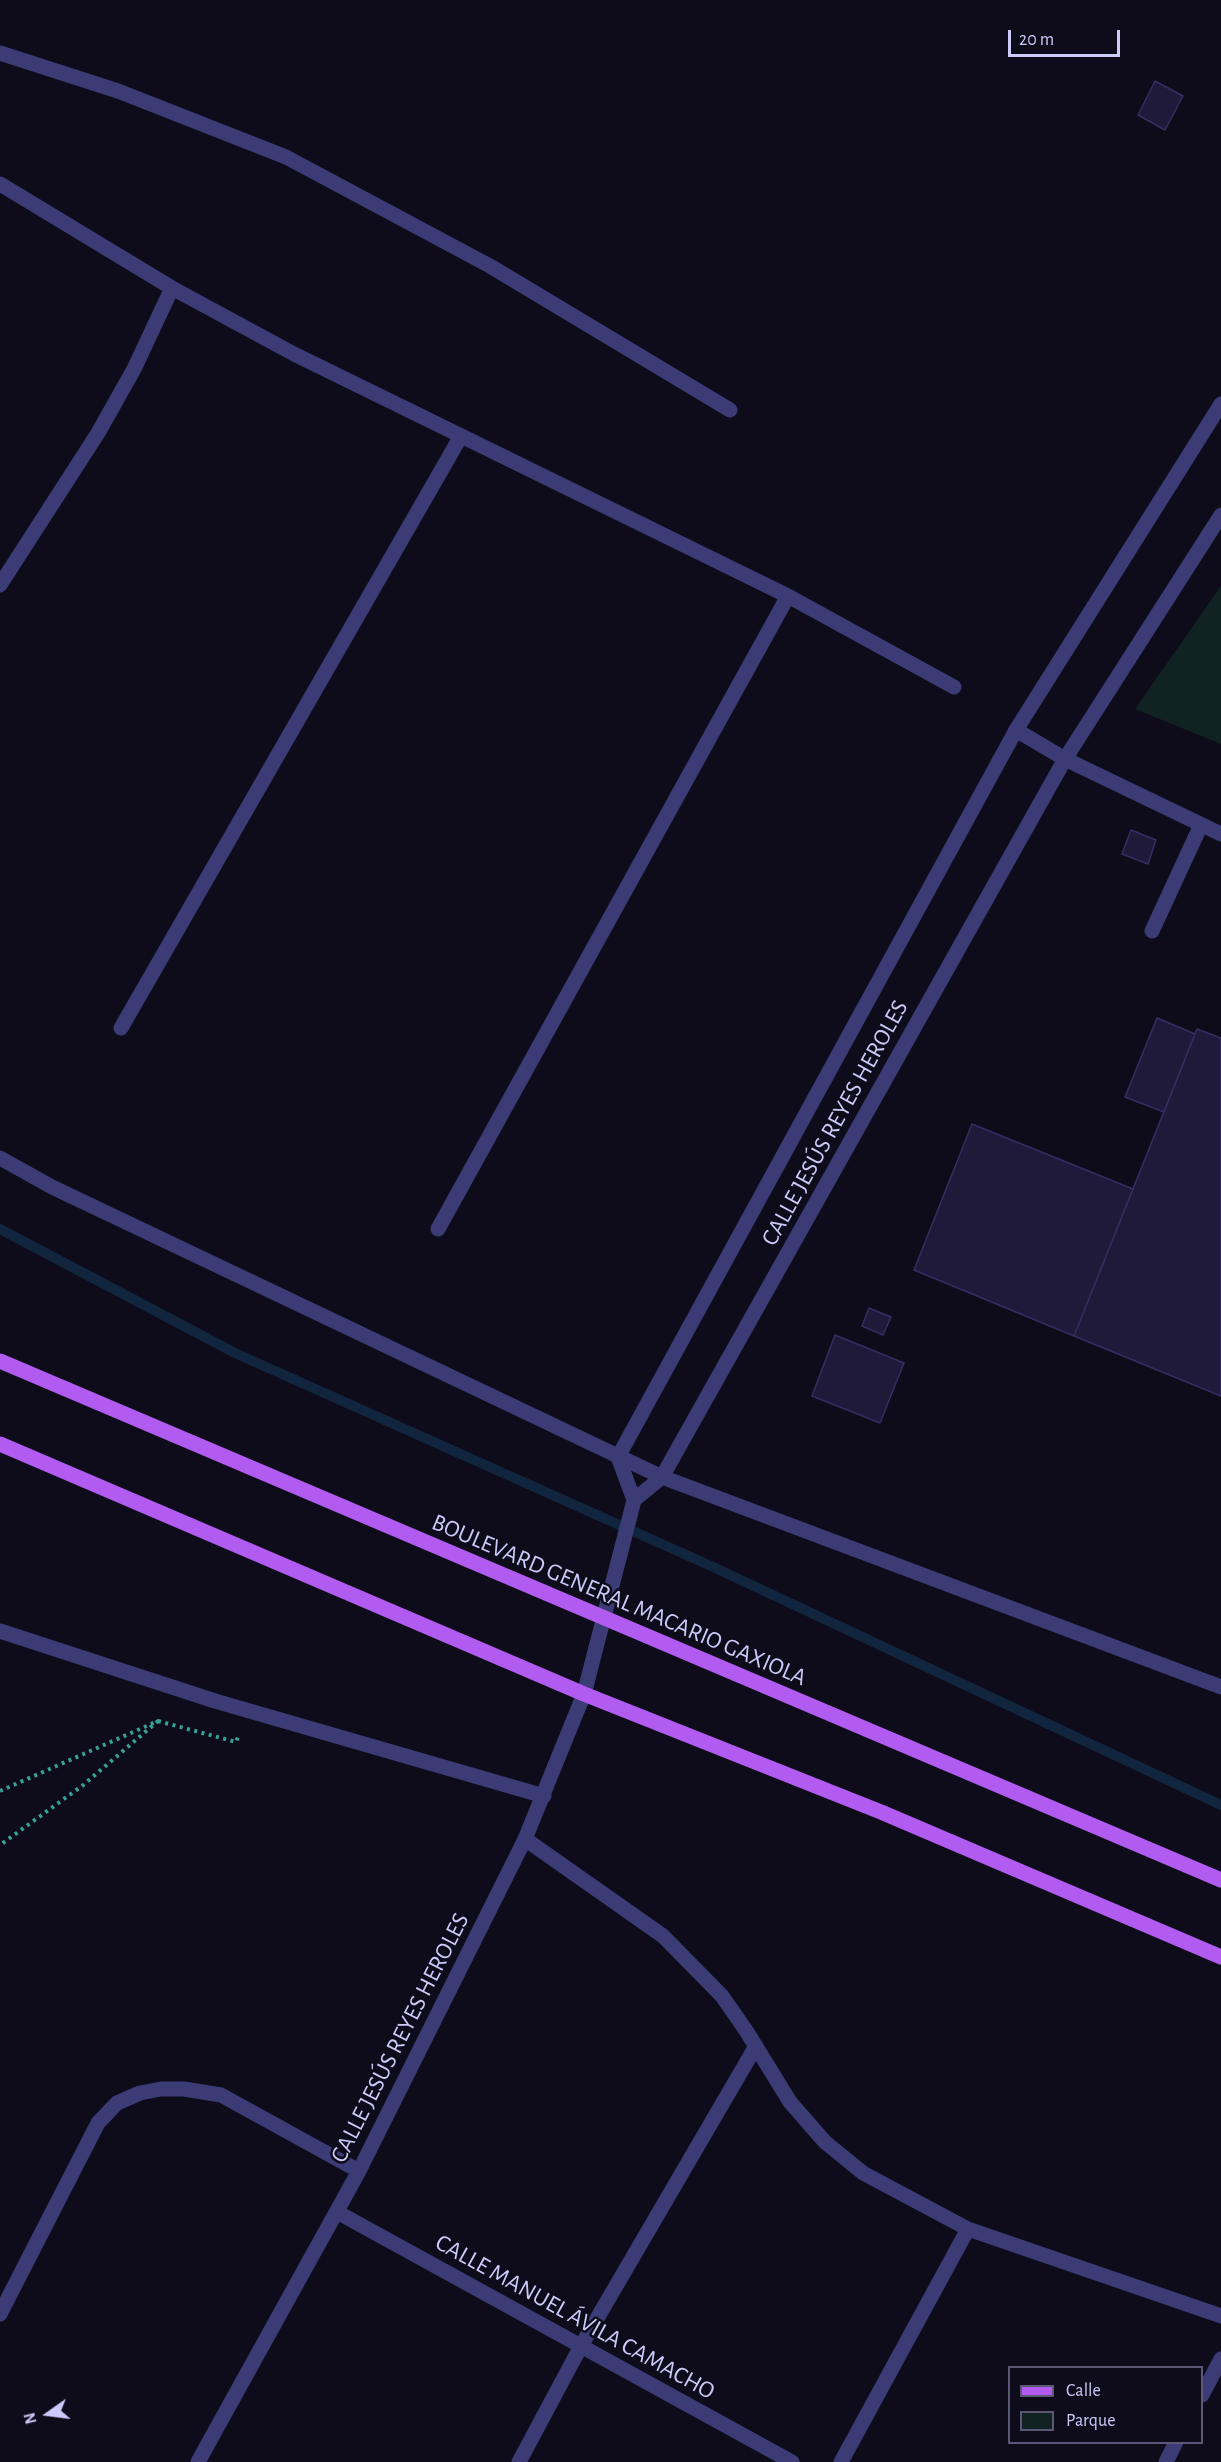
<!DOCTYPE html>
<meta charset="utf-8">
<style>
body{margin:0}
#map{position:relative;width:1221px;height:2462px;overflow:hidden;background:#0e0c1a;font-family:"Alegreya Sans",sans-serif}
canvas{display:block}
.legend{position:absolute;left:1008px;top:2366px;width:195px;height:78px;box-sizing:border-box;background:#0e0c1a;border:2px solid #5a5874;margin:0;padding:8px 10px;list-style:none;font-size:18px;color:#cdcafa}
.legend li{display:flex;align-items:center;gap:12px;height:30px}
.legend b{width:30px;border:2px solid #5a5874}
.north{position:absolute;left:18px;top:2384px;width:60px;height:60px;-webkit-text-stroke:4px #0e0c1a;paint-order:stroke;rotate:256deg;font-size:16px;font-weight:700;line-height:24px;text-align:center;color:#cdcafa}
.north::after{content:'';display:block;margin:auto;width:21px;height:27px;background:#cdcafa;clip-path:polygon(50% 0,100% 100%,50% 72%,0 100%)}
.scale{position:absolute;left:1008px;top:30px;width:112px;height:27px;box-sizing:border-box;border:3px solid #cdcafa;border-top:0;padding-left:8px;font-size:18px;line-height:21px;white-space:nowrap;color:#cdcafa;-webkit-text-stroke:4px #0e0c1a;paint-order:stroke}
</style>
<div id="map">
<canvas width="1221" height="2462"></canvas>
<ul class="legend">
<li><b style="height:8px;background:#b15bf1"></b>Calle</li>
<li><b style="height:16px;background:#102322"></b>Parque</li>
</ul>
<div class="north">N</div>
<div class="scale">20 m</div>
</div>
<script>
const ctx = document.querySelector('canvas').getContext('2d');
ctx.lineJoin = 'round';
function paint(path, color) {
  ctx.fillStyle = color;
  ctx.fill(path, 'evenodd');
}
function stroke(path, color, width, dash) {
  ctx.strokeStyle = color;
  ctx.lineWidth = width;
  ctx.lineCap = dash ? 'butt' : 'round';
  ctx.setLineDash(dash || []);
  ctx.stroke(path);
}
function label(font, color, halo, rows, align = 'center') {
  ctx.font = font + ' "Alegreya Sans",sans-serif';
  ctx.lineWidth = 5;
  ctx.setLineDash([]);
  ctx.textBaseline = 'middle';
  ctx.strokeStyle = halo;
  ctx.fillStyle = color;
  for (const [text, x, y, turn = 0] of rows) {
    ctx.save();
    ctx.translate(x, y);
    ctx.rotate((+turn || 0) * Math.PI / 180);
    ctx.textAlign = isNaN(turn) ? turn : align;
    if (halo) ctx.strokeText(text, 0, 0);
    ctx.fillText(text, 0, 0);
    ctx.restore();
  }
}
paint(new Path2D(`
 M1221,586V744L1135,709Z`), '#102322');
stroke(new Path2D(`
 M0,1229L235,1353L711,1566L1221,1805`), '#11253e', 10);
const building = new Path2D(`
 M1155,81L1183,96L1165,130L1138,115Z
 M1131,830L1156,840L1148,864L1122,854Z
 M1157,1018L1195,1034L1164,1112L1125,1097Z
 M1197,1029L1221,1038V1396L1074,1336Z
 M972,1124L1133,1189L1074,1336L914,1270Z
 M869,1308L891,1317L883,1335L862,1326Z
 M835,1335L904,1363L880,1423L812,1396Z`);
paint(building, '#1f1a39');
stroke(building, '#362e63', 1.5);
stroke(new Path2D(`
 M158,1721L236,1742L239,1734
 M0,1791L158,1721L82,1786L0,1845`), '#36a296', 4, [3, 4.5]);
stroke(new Path2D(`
 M0,53L118,91L286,157L490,266L730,410
 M0,184L172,288
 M0,585L98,433L134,369L172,288L294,354L788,596L954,687
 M1016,730L1065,759L1221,834
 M1152,931L1201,825
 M121,1028L461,436
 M0,1158L52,1187L662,1477L1221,1687
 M438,1229L788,596
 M0,1631L215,1701L544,1796`), '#3b3c75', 15);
stroke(new Path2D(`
 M634,1500L662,1477L1065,759L1221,515
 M525,1839L663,1936L722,1996L747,2032L790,2102L825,2142L863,2173L968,2229L1221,2316
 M337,2212L792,2462
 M0,2314L98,2123L117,2103L140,2093L161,2089H184L221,2095L359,2171
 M1202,2395L1221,2359
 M198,2462L359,2171L525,1839L584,1694L631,1512L634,1500L618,1457L1016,730L1221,404
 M519,2462L581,2346L756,2046
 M841,2462L968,2229
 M1166,2462L1176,2442`), '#3b3c75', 15);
stroke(new Path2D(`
 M0,1361L1221,1880
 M0,1444L584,1694L881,1812L1221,1957`), '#b15bf1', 15);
label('24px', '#cdcafa', '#0e0c1a', [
 ["CALLE JESÚS REYES HEROLES",835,1123,-61],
 ["BOULEVARD GENERAL MACARIO GAXIOLA",619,1600,23],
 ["CALLE JESÚS REYES HEROLES",400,2038,-63],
 ["CALLE MANUEL ÁVILA CAMACHO",575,2317,29]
]);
</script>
